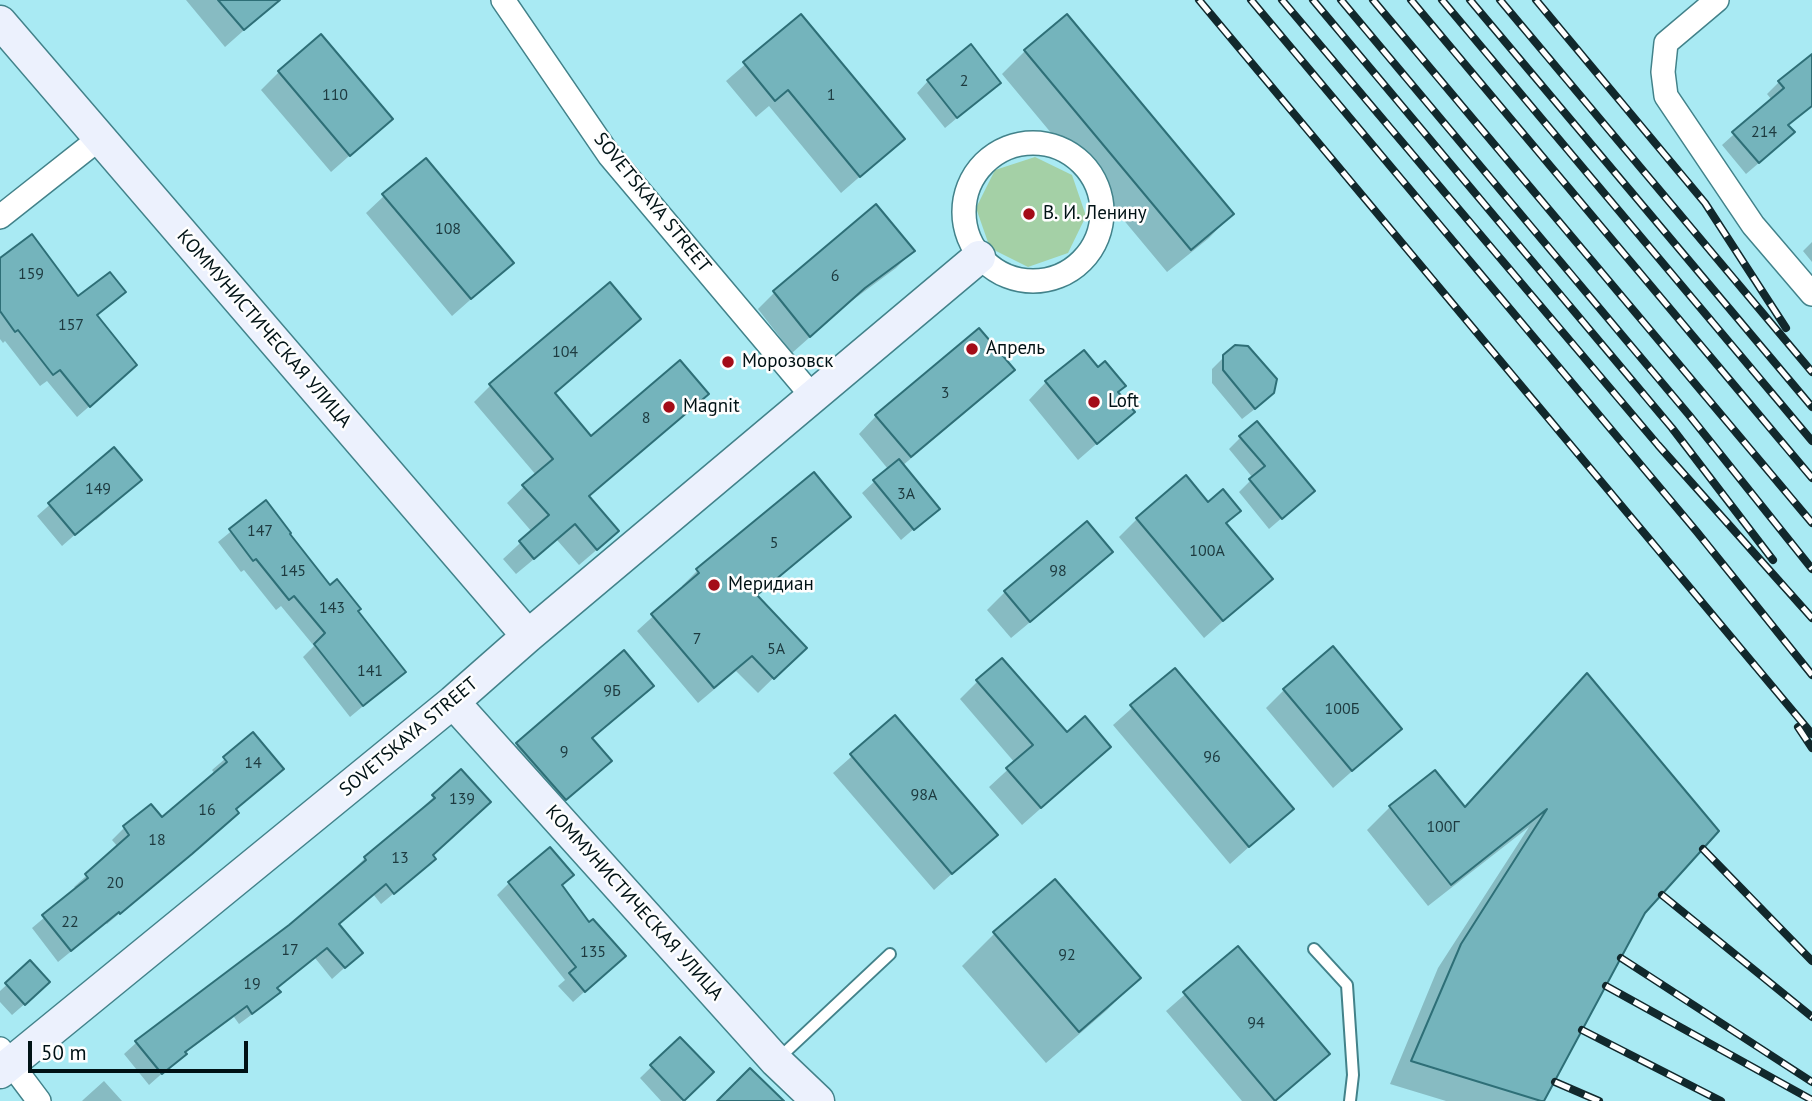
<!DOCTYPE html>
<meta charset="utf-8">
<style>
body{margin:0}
#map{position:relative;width:1812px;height:1101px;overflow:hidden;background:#a9eaf3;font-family:"PT Sans",sans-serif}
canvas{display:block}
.scale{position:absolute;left:28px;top:1041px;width:220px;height:32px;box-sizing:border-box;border:4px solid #001215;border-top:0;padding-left:9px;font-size:21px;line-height:24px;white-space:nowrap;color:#001215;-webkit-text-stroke:5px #fefefe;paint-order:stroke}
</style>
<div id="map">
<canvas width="1812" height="1101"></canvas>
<div class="scale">50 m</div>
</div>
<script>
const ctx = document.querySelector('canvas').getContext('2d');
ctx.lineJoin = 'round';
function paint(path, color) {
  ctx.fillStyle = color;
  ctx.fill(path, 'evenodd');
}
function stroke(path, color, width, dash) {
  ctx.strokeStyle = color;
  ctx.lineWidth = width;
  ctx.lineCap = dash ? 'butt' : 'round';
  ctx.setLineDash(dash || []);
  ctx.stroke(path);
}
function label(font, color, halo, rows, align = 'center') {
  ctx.font = font + ' "PT Sans",sans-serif';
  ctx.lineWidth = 5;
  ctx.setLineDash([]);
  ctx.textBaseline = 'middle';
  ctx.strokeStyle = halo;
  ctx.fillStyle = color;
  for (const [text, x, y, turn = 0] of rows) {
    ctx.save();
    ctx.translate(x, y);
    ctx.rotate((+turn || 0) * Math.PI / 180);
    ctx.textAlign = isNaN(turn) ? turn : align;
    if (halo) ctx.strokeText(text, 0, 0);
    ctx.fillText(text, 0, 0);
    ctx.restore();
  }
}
paint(new Path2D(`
 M1035,157L1072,175L1086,216L1068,253L1028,267L990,248L976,208L995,170Z`), '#a4d0a6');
paint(new Path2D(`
 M186,0H278L225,47Z
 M801,16L903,139L841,193L769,106L756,117L726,81Z
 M1025,51L1232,214L1209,238L1167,272L1002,74Z
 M1812,56V106L1787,126L1781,144L1746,174L1722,145L1772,100L1767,94L1779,82Z
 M279,72L391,119L331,172L261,90Z
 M928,81L999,83L945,128L917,93Z
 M384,196L512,263L452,316L366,213Z
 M1812,242V262L1803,251Z
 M913,251L896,268L846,305L792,353L758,309L775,292Z
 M0,260L78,299L124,292L96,317L123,377L77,417L47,381L40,386L5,341L3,343L0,339Z
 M639,319L554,394L591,438L706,394L588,497L617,531L600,547L579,565L557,540L516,574L503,559L532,532L507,503L536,475L474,402L491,385Z
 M1224,357L1260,405L1242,419L1212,383V369Z
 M1012,370L995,388L902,466L937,509L901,540L862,493L888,469L859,434L876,416Z
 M1046,382L1117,393L1133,412L1078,460L1029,400Z
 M1241,437L1313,491L1269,529L1239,492L1253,478L1229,449Z
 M113,449L140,480L96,520L94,518L62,546L37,516Z
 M266,503L287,534L330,587L356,612L404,672L350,717L303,657L314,646L281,606L276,610L244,570L241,572L218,542Z
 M1208,504L1239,511L1225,524L1271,579L1204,638L1119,537L1137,519Z
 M848,517L756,596L804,648L758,693L736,671L698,703L637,631L684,588L682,586L697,571Z
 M1111,552L1093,570L1011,638L987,610L1005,592Z
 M1175,670L1291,809L1230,864L1113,725Z
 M977,682L1091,764L1022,825L989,787L1015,763L960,699Z
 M652,686L591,740L609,761L547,816L499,762L553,714Z
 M1284,690L1400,729L1333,788L1266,708Z
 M1564,698L1644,912L1542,1101H1446L1390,1084L1438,968L1529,827L1428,906L1367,830L1390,807L1435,772L1464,808Z
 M895,718L995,835L934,890L833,773Z
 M253,735L234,810L225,824L107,924L106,923L58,962L32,928L77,890L74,887L118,847L112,840L124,828L150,806L162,820L215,774L212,770Z
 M461,771L431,856L422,870L381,904L373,894L337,925L361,953L332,979L315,958L276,989L278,992L266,1004L239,1024L234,1017L184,1054L149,1085L124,1054L136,1043L290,926L355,872L353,870L365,858L423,810L422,808Z
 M509,883L560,886L612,967L573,1002L558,986L565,980L497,895Z
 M994,934L1139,978L1107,1010L1046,1063L962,966Z
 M1238,948L1327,1054L1276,1101H1242L1166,1011Z
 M30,963L36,994L12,1015L0,1002V991Z
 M680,1039L711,1072L681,1101H661L640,1078Z
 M104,1081L122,1101H82L84,1099Z`), '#0003');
const building = new Path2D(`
 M218,0H280L244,30Z
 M801,14L905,139L860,177L788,90L775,101L743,62Z
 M1067,14L1234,214L1191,250L1024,50Z
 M321,34L393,119L350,156L278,71Z
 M971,44L1001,83L957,118L927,80Z
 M1812,54V106L1788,125L1795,132L1759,163L1732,132L1784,88L1778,81Z
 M426,158L514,263L471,299L382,194Z
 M876,204L915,251L865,288L810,337L773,291Z
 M32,234L78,296L110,272L126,292L97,315L137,365L90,407L60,370L53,375L18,330L15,332L0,311V258Z
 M610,282L641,319L555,393L591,436L680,360L709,394L589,496L619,531L597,550L575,524L534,559L519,541L549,515L522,485L553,459L489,384Z
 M979,328L1015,370L911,457L875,415Z
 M1235,345L1248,346L1277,379L1274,393L1255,409L1223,370V355Z
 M1084,350L1098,367L1105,361L1115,373L1126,386L1118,392L1135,412L1097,444L1045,381Z
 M1257,421L1315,491L1282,519L1249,479L1265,466L1239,436Z
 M114,447L142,480L75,535L48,503Z
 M899,459L940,509L914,530L873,480Z
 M814,472L851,517L757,595L807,648L774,679L752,656L714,688L651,614L699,573L696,569Z
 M1186,475L1208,502L1223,489L1241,511L1226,523L1273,579L1223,621L1136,518Z
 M266,500L291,533L290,534L330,585L337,579L361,609L358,611L406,672L363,706L314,644L325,633L294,596L289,600L256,559L253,561L229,529Z
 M1087,521L1113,552L1030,622L1004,591Z
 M1333,646L1402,729L1352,771L1283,689Z
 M624,650L654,686L592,738L612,761L566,800L516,743Z
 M1002,658L1067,732L1085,716L1111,747L1041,808L1006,768L1033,745L976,680Z
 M1175,668L1294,809L1249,847L1130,705Z
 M1587,673L1719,831L1645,913L1544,1101H1541L1411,1061L1461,944L1547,809L1451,885L1389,806L1435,770L1465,807Z
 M895,715L998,835L952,874L850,754Z
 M253,732L284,769L236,809L239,813L192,854L120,914L119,912L71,951L42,915L88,878L85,874L129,835L123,826L151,804L162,817L227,762L223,757Z
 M461,769L491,802L433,855L436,859L394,894L386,884L339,924L363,953L345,968L327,948L277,988L281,992L252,1014L247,1006L185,1052L187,1054L162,1074L135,1041L289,925L366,860L364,857L435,798L432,795Z
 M550,847L574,875L562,885L589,922L593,919L626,956L585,992L569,973L576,967L508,882Z
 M1055,879L1141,978L1079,1032L993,932Z
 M1238,946L1330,1054L1275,1101L1183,992Z
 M30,960L50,982L25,1005L5,983Z
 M680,1037L714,1072L684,1101L650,1065Z
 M750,1068L784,1101H717Z`);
paint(building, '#74b4bc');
stroke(building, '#2e6f77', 2);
const lane = new Path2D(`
 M1314,949L1347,985L1353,1075L1350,1101
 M778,1059L890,954`);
const street = new Path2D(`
 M503,0L609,155L813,397
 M1717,0L1666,43L1663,72L1666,96L1753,225L1812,294
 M964 212a69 69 0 1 1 138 0a69 69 0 1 1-138 0Z
 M0,217L100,138
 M0,1049L39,1101`);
const secondary = new Path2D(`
 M0,22L528,636
 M453,702L776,1061L818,1101
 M0,1072L453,702L528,636L979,257`);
stroke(lane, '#42828a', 14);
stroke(street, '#42828a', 26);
stroke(secondary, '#42828a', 35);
stroke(lane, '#fff', 10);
stroke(street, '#fff', 23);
stroke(secondary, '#ecf1fd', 32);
const rail = new Path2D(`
 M1199,0L1812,734
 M1251,0L1697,532L1812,675
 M1282,0L1658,445L1812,618
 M1313,0L1672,428L1773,560
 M1341,0L1689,415L1812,569
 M1373,0L1812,523
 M1411,0L1812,478
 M1442,0L1812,441
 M1470,0L1812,407
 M1500,0L1812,372
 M1536,0L1705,203L1786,328
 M1798,727L1812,748
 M1703,849L1812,961
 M1662,895L1812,1017
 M1621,958L1812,1082
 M1606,986L1812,1100
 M1582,1030L1721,1101
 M1555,1082L1599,1101`);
stroke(rail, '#11282c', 8);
stroke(rail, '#fefefe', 5, [16]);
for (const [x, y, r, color] of [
 [1029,214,7,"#a40c18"],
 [972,349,7,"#a40c18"],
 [728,362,7,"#a40c18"],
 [1094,402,7,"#a40c18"],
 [669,407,7,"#a40c18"],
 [714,585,7,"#a40c18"]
]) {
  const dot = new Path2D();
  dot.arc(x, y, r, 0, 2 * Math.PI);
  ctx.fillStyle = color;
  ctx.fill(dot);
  stroke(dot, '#fefefe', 2.5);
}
label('16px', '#1d3a3f', null, [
 ["2",964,81],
 ["110",335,95],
 ["1",831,95],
 ["214",1764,132],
 ["108",448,229],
 ["159",31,274],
 ["6",835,276],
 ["157",71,325],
 ["104",565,352],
 ["3",945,393],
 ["8",646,418],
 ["149",98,489],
 ["3А",906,494],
 ["147",260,531],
 ["5",774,543],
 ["100А",1207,551],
 ["145",293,571],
 ["98",1058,571],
 ["143",332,608],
 ["7",697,639],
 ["5А",776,649],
 ["141",370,671],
 ["9Б",612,691],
 ["100Б",1342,709],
 ["9",564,752],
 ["96",1212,757],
 ["14",253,763],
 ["98А",924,795],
 ["139",462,799],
 ["16",207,810],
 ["100Г",1443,827],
 ["18",157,840],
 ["13",400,858],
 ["20",115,883],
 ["22",70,922],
 ["17",290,950],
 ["135",593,952],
 ["92",1067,955],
 ["19",252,984],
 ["94",1256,1023]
]);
label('19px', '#001215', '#fefefe', [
 ["SOVETSKAYA STREET",652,203,51],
 ["КОММУНИСТИЧЕСКАЯ УЛИЦА",264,329,49],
 ["SOVETSKAYA STREET",409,737,-40],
 ["КОММУНИСТИЧЕСКАЯ УЛИЦА",634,903,48]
]);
label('19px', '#001215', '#fefefe', [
 ["В. И. Ленину",1043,214],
 ["Апрель",986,349],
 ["Морозовск",742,362],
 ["Loft",1108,402],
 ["Magnit",683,407],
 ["Меридиан",728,585]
], 'left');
</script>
